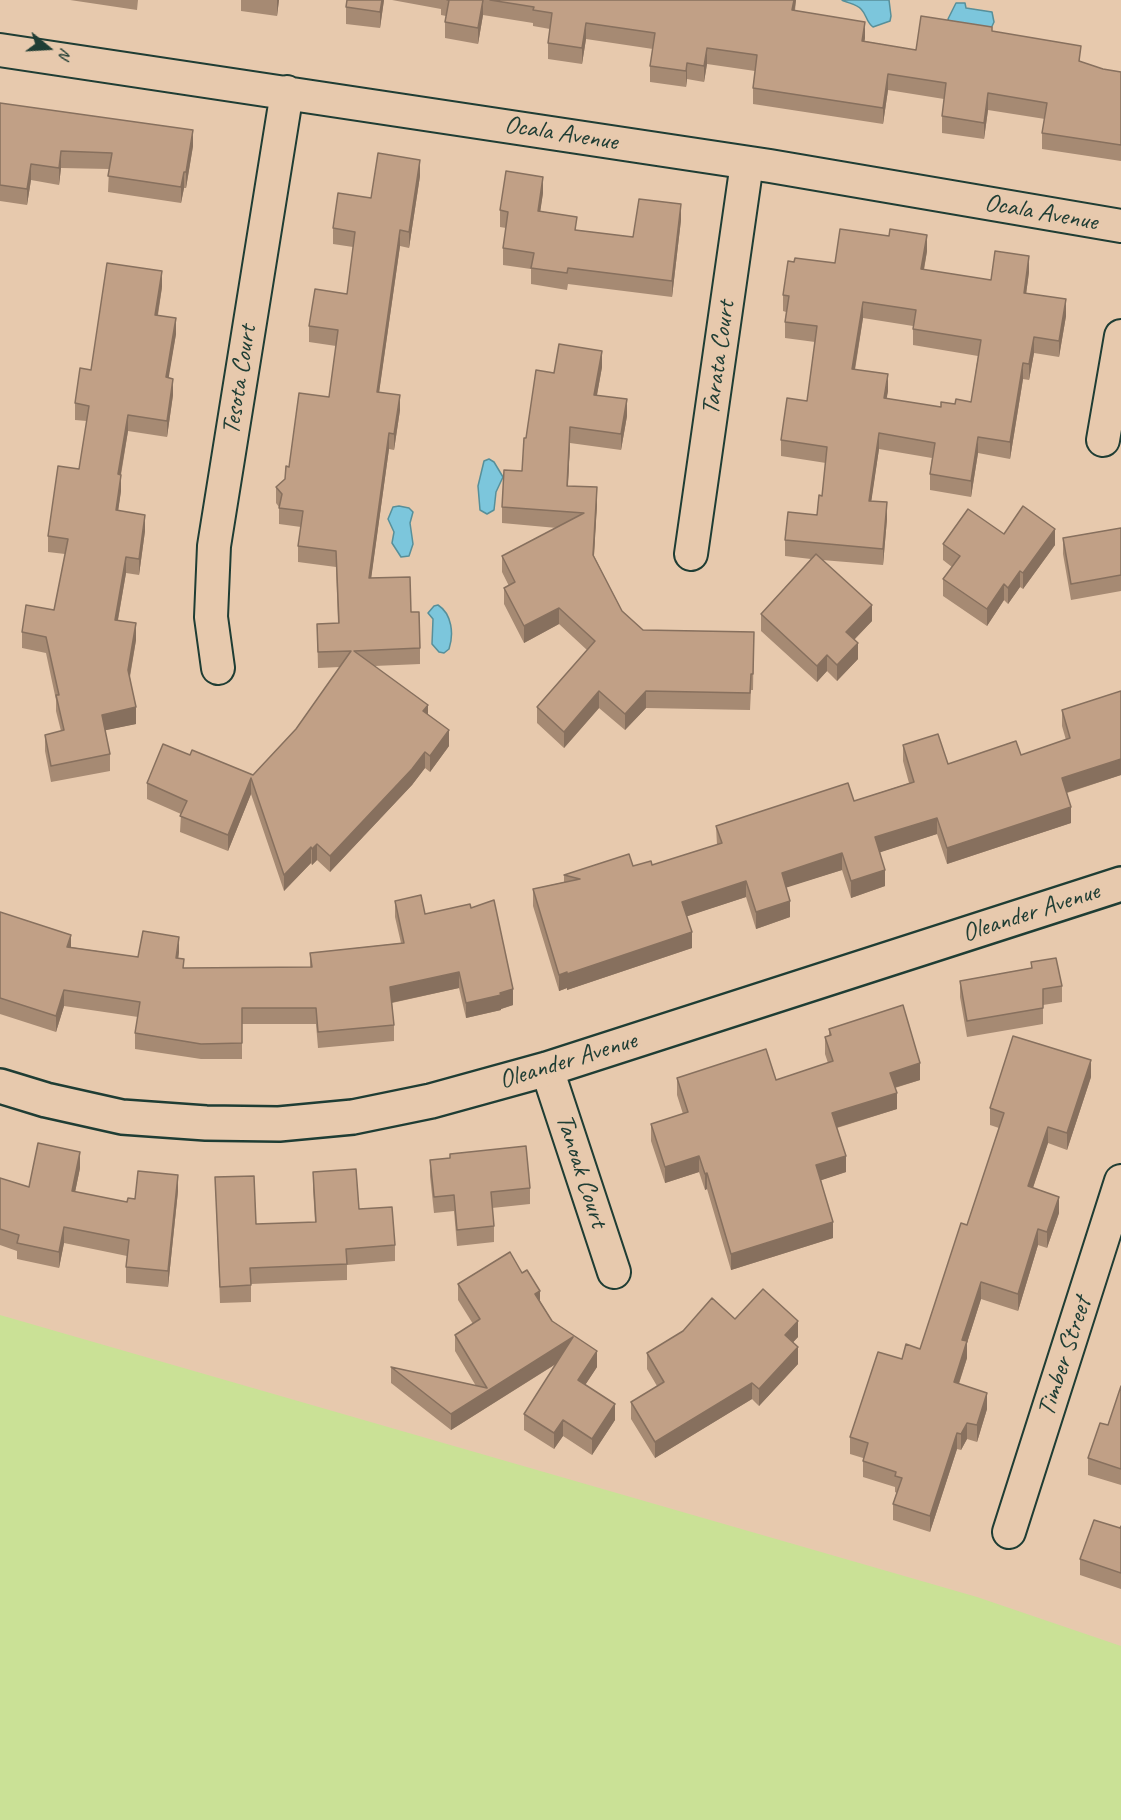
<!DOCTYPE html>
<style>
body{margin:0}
#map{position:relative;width:1121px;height:1820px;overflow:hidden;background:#e7c9ad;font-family:Caveat,sans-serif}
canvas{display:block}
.north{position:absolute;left:18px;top:18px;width:60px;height:60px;-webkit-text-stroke:4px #e7c9ad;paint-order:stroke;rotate:108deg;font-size:16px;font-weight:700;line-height:24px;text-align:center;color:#1f3d34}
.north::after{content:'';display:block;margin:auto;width:21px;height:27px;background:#1f3d34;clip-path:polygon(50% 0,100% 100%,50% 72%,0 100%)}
</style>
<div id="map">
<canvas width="1121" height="1820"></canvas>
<div class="north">N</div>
</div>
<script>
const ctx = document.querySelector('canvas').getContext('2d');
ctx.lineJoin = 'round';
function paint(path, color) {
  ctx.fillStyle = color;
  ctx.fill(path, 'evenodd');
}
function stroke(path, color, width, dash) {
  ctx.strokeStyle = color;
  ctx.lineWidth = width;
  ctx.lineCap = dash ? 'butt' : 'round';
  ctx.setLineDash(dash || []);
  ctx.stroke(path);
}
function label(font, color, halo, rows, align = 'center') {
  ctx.font = font + ' Caveat,sans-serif';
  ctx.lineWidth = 5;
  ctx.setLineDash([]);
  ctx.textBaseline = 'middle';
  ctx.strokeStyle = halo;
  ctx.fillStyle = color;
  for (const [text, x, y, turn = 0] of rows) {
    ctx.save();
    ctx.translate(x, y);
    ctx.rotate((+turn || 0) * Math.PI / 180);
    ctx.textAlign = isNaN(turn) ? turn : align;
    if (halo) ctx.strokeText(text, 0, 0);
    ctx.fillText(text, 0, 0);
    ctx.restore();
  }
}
paint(new Path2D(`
 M0,1315L977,1597L1121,1646V1820H0Z`), '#cae196');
const water = new Path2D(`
 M842,0H889L891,16L890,21L873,27C866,22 867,15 861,9C857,4 847,3 842,0Z
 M956,3H965L966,8L992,12L994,22L988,35L950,27L948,19Z
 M489,459L494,462L503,477L496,492L494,510L487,514L480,510L478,486L484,461Z
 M399,506L409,508L413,512L410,523L413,544L409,556L401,557L392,543L394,532L388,519L393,507Z
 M438,605C452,614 454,634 449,649L444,653L439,652L432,644L433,619L428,613L434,606Z`);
paint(water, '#7cc6dc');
stroke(water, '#578f99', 1.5);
const street = new Path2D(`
 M0,50L770,166L1121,226
 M1103,440L1121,336
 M691,554L747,163
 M218,668L211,617L214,546L287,92
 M547,1069L614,1272
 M1009,1532L1121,1181`);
const secondary = new Path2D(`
 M0,1086L46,1100L122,1117L206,1123L279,1124L353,1117L431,1101L547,1069L1121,884`);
stroke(street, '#1f3d34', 36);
stroke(secondary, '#1f3d34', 38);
stroke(street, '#e7c9ad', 32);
stroke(secondary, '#e7c9ad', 33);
paint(new Path2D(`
 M70,0H138L137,10Z
 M241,0H279L277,16L241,11Z
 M384,0L380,28L346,24V7Z
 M392,0H796L795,11L865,38L864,41L916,50L992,32L1103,69L1121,72V161L1042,149V133L1045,119L988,110L984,139L942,133V116L944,99L888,90L883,124L753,104V88L755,71L707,64L704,82L687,79L686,87L650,82V66L653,49L586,39L582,64L548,59V43L550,29L533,26V23L483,15L478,44L445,38V22L446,16L441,15V9Z
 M0,103L193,146L186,188H184L181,203L108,192L109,169L61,168L59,185L31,180L27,205L0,201Z
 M420,176L409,248L400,246L379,392L400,410L394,450L389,449L371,578L411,612L420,648V664L374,666L428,715L449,746L430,772L425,768L412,785L330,872L317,860L312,865L311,863L284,891L251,794L228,851L180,832L181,814L147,799V783L190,755L253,775L296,729L340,667L318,668L317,624L338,623L336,567L298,562V546L301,527L279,524V507L276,503V487L285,479L289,467L329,397L336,346L309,342V326L347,294L353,247L333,244V228L371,198Z
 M543,193L540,211L577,230L633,237L681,220L672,297L568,284L567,290L531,284V269L503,265V248L506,228L500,227V210Z
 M927,251L924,270L991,280L1029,272L1026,294L1066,316L1059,357L1034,353L1029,380L1023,379L1010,459L978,453L971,497L930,490V474L932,458L879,449L871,501L887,519L883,565L822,560L872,621L855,639L858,659L837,681L827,671L817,682L761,631V614L811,559L785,556V540L817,515L822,496L826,463L781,456V440L807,401L815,342L785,338V322L786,312L783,311V295L794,262L835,263ZM863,318L913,326V345L978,356L971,402L941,407L886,399L888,391L855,370Z
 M162,287L158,315L176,334L168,378L173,395L167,437L128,431L121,475V491L118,510L145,531L139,575L126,573L118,620L136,640L130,677L136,724L105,730L110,754V771L51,782L45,751V735L61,731L56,711V700L46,653L22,648V632L54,610L65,554L48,552V536L79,469L87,421L75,420V403Z
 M602,367L597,395L627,416L621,450L570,443L568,486L597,504L594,556L622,611L643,630L754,632L753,690H751L750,710L646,708L625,730L599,708L564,748L537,723V707L587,650L559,624L524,643L504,604V588L509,586L502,572V556L557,528L502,523V507L522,471L526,438L554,373Z
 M1121,528V591L1071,600L1063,554V538Z
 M1004,534L1055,545L1023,589L1020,587L1008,604L1004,600L987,626L943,596V579L952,567L943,560V544Z
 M1121,691V775L1067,793L1071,823L947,864L937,834L880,852L885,886L851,898L842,870L786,887L790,917L756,929L746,897L687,916L692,948L567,990V988L559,991L533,906V889L564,882V875L652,865L717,845L716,826L854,801L909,783L903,761V745L948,764L1021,755L1066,740L1062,726V710Z
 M395,901L425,914L471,908L513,1005L501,1009V1010L466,1018L459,988L392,1003L394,1025V1041L318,1048L316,1024H242V1059H201L135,1049V1033L138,1017L64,1006L56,1032L0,1014V913L71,947L138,957L179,952L178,959L184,968L310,967V953L401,943L395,917Z
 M1031,962L1062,986V1002L1043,1005V1024L967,1037L960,997V981L1031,968Z
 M829,1029L920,1080L895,1088L897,1109L837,1128L846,1172L821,1180L833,1238L731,1270L707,1189L705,1190L699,1172L665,1183L651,1141V1124L683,1114L677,1095V1078L776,1080L828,1063L825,1054V1037L829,1036Z
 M1091,1077L1067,1150L1048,1143L1033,1188L1059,1213L1047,1248L1038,1245L1018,1311L981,1299L967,1343V1358L959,1384L987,1409L977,1442L967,1439L961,1450L957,1449L930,1532L893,1520V1504L897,1493L895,1492V1487L863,1477V1458L850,1454V1437L902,1359L920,1349L967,1225L999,1128L990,1125V1108Z
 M430,1160L530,1188V1204L492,1208L494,1226V1242L457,1246L454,1211L434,1213L430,1176Z
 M80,1168L75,1192L127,1202L135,1199L178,1191L168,1287L126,1283V1267L127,1256L64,1243L59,1268L17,1259V1251L0,1245V1178L29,1187Z
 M313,1172L359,1209L395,1245V1261L347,1265V1280L251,1284V1302L220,1303L215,1177L256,1224L315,1222L313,1188Z
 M458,1284L540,1301L552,1321L597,1367L585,1385L615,1420L592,1455L563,1436L554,1449L524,1430V1414L556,1364L451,1430L391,1383V1367L476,1386L455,1351V1335L473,1324L458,1300Z
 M735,1319L798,1337L793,1342L798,1364L759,1406L752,1399L655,1458L631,1419V1402L657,1386L647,1369V1353Z
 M1121,1386V1485L1088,1475V1458L1108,1425Z
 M1121,1526V1589L1080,1575V1559L1120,1528Z`), '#a68a73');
paint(new Path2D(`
 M277,0H279L277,16Z
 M382,0H384L380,28V12Z
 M483,0V15L478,44V28Z
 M794,0H796L792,27V10Z
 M865,22V38L862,57V41Z
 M586,23V39L582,64V48Z
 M707,48V64L704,82V66Z
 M687,63V79L686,87V71Z
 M888,74V90L883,124V108Z
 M988,93V110L984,139V123Z
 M193,130V146L186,188V172Z
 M61,151V168L59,185V168Z
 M420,160V176L409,248V232Z
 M31,164V180L27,205V189Z
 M184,172V188L181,203V187Z
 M543,177V193L538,227V211Z
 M681,204V220L672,297V281Z
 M400,230V246L377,407V392Z
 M927,235V251L921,285V269Z
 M1029,256V272L1024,309V293Z
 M162,271V287L155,331V315Z
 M1066,299V316L1059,357V341Z
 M863,302V318L852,386V369Z
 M176,318V334L166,394V377Z
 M1034,337V353L1029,380V364Z
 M602,351V367L594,411V395Z
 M1023,363V379L1010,459V442Z
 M888,374V391L884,414V398Z
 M173,379V395L167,437V421Z
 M400,395V410L394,450V434Z
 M627,399V416L621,450V434Z
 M128,415V431L118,490V474Z
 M570,427V443L567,502V486Z
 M389,433V449L369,594V578Z
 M879,433V449L869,517V501Z
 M978,437V453L971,497V481Z
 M121,475V491L116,526V510Z
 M597,487V504L593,571V555Z
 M887,502V519L883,565V549Z
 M145,515V531L139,575V559Z
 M1055,529V545L1023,589V573Z
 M126,557V573L115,636V620Z
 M1020,571V587L1008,604V588Z
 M1004,584V600L987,626V609Z
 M872,605V621L846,648V632Z
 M559,608V624L524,643V626Z
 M136,623V640L128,686V670Z
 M858,643V659L837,681V665Z
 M827,655V671L817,682V666Z
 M599,691V708L564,748V732Z
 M646,691V708L625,730V714Z
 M428,705V721L423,711Z
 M136,707V724L102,731V715Z
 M449,730V746L430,772V756Z
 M425,752V768L412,785L330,872V856Z
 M1121,759V775L1062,794V778Z
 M251,778V794L228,851V835Z
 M1071,807V823L947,864V848Z
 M937,818V834L875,854V837Z
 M317,844V860L312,865V849Z
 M311,847V863L284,891V875Z
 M842,853V870L782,889V873Z
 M885,870V886L851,898V881Z
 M746,881V897L682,918V902Z
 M790,901V917L756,929V912Z
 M692,932V948L567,990V974Z
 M71,935V951L67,947Z
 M179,937V952L176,974V958Z
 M459,972V988L390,1003V987Z
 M567,972V988L559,991V975Z
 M513,989V1005L501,1009V1010L466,1018V1003Z
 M64,990V1006L56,1032V1016Z
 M1091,1060V1077L1067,1150V1133Z
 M920,1063V1080L890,1089V1073Z
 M897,1093V1109L832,1129V1113Z
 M1048,1127V1143L1028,1202V1186Z
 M80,1152V1168L72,1207V1191Z
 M699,1156V1172L665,1183V1167Z
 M846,1156V1172L816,1182V1165Z
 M707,1173V1189L705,1190V1174Z
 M178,1175V1191L168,1287V1271Z
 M1059,1197V1213L1047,1248V1232Z
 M833,1222V1238L731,1270V1254Z
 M64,1227V1243L59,1268V1252Z
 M1038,1229V1245L1018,1311V1294Z
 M981,1282V1299L967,1343V1358L954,1398V1382L962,1340Z
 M540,1291V1307L535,1294Z
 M798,1321V1337L785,1351V1335Z
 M573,1337V1353L451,1430V1414Z
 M798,1347V1364L759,1406V1389Z
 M597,1351V1367L578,1396V1380Z
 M752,1383V1399L655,1458V1442Z
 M987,1393V1409L977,1442V1425Z
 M615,1404V1420L592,1455V1439Z
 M563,1420V1436L554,1449V1433Z
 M967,1423V1439L961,1450V1434Z
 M957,1433V1449L930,1532V1516Z`), '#87705e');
const building = new Path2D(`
 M347,0H382L380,12L346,7Z
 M447,0H483L478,28L445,22L449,0Z
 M490,0H794L792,10L865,22L862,41L916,50L921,16L992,27V31L1081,46L1079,61L1103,69L1121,72V145L1042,133L1047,103L988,93L984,123L942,116L946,83L888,74L883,108L753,88L757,55L707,48L704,66L687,63L686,71L650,66L655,33L586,23L582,48L548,43L552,13L533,10L534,7Z
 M0,103L193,130L186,172H184L181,187L108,176L112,153L61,151L59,168L31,164L27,189L0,185Z
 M378,153L420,160L409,232L400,230L377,392L400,395L394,434L389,433L369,578L410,577L411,612H419L420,648L354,651L428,705L423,711L449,730L430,756L425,752L412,769L330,856L317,844L312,849L311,847L284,875L251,778L228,835L180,816L187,801L147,783L163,744L190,755L192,750L253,775L296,729L351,651L318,652L317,624L339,623L336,551L298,546L303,511L279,508L282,494L276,487L285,479L286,466L289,467L299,393L329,397L338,330L309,326L315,289L347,294L355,232L333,228L338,193L371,198Z
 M506,171L543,177L538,211L577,217L575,230L633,237L639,199L681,204L672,281L568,268L567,273L531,268L534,253L503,248L508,212L500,210Z
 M840,229L889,236L890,229L927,235L921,269L991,280L995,251L1029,256L1024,293L1066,299L1059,341L1034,337L1029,364L1023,363L1010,442L978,437L971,481L930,474L935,443L879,433L869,501L887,502L883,549L785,540L788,512L817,515L819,495L822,496L827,447L781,440L787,398L807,401L817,326L785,322L789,296L783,295L788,261L794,262L795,258L835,263ZM863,302L916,310L913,329L981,340L971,402L956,399L955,404L941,402V407L884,398L888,374L852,369Z
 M107,263L162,271L155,315L176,318L166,377L173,379L167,421L128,415L118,474L121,475L116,510L145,515L139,559L126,557L115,620L136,623L128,670L136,707L102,715L110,754L51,766L45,735L64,730L56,695H59L46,637L22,632L26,605L54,610L68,539L48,536L58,466L79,469L89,406L75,403L80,368L91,370Z
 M559,344L602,351L594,395L627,399L621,434L570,427L567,486L597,487L593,555L622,611L643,630L754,632L753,674H751L750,693L646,691L625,714L599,691L564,732L537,707L595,641L559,608L524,626L504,588L515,582L502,556L584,513L502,507L504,470L522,471L524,438H526L536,370L554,373Z
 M1023,506L1055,529L1023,573L1020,571L1008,588L1004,584L987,609L943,579L960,556L943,544L968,509L1004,534Z
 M1121,528V575L1071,584L1063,538Z
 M816,554L872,605L846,632L858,643L837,665L827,655L817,666L761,614Z
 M1121,691V759L1062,778L1071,807L947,848L937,818L875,837L885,870L851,881L842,853L782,873L790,901L756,912L746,881L682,902L692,932L567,974V972L559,975L533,889L580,879L564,875L629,854L633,866L651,861L652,865L722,843L716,826L848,783L854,801L914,782L903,745L938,734L948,764L1016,741L1021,755L1070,738L1062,710Z
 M421,895L425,914L470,904L471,908L494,900L513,989L500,993L501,995L466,1003L459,972L390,987L394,1025L318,1032L316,1008H242V1043L201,1044L135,1033L140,1002L64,990L56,1016L0,998V912L71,935L67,947L138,957L143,931L179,937L176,958L184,959L183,968L312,967L310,953L404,943L395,901Z
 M1056,958L1062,986L1043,989V1008L967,1021L960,981L1032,968L1031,962Z
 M903,1005L920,1063L890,1073L897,1093L832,1113L846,1156L816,1165L833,1222L731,1254L707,1173L705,1174L699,1156L665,1167L651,1124L688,1112L677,1078L766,1049L776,1080L833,1061L825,1037L831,1035L829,1029Z
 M1013,1036L1091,1060L1067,1133L1048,1127L1028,1186L1059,1197L1047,1232L1038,1229L1018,1294L981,1282L962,1340L967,1341L954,1382L987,1393L977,1425L967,1423L961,1434L957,1433L930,1516L893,1504L902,1478L895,1476L896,1472L863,1461L868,1443L850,1437L878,1352L902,1359L906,1344L920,1349L961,1223L967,1225L1004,1113L990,1108Z
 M38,1143L80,1152L72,1191L127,1202L128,1198L135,1199L138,1171L178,1175L168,1271L126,1267L129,1240L64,1227L59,1252L17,1243L19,1235L0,1229V1178L29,1187Z
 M526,1146L530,1188L491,1192L494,1226L457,1230L454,1195L434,1197L430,1160L450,1158V1154Z
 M356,1169L359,1209L392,1207L395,1245L346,1249L347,1264L250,1268L251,1285L220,1287L215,1177L254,1176L256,1224L316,1222L313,1172Z
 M510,1252L522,1273L527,1270L540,1291L535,1294L552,1321L597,1351L578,1380L615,1404L592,1439L563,1420L554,1433L524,1414L573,1337L451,1414L391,1367L487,1388L455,1335L480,1319L458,1284Z
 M763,1289L798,1321L785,1335L798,1347L759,1389L752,1383L655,1442L631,1402L664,1382L647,1353L683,1331L712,1298L735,1319Z
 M1121,1386V1469L1088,1458L1100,1423L1108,1425Z
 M1094,1520L1120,1528L1121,1526V1573L1080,1559Z`);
paint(building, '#c1a086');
stroke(building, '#87705e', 1.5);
label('26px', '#1f3d34', '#e7c9ad', [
 ["Ocala Avenue",561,134,9],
 ["Ocala Avenue",1041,213,10],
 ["Tarata Court",719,358,-82],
 ["Tesota Court",240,380,-81],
 ["Oleander Avenue",1031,913,-18],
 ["Oleander Avenue",568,1061,-17],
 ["Tanoak Court",581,1171,72],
 ["Timber Street",1065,1357,-72]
]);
</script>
